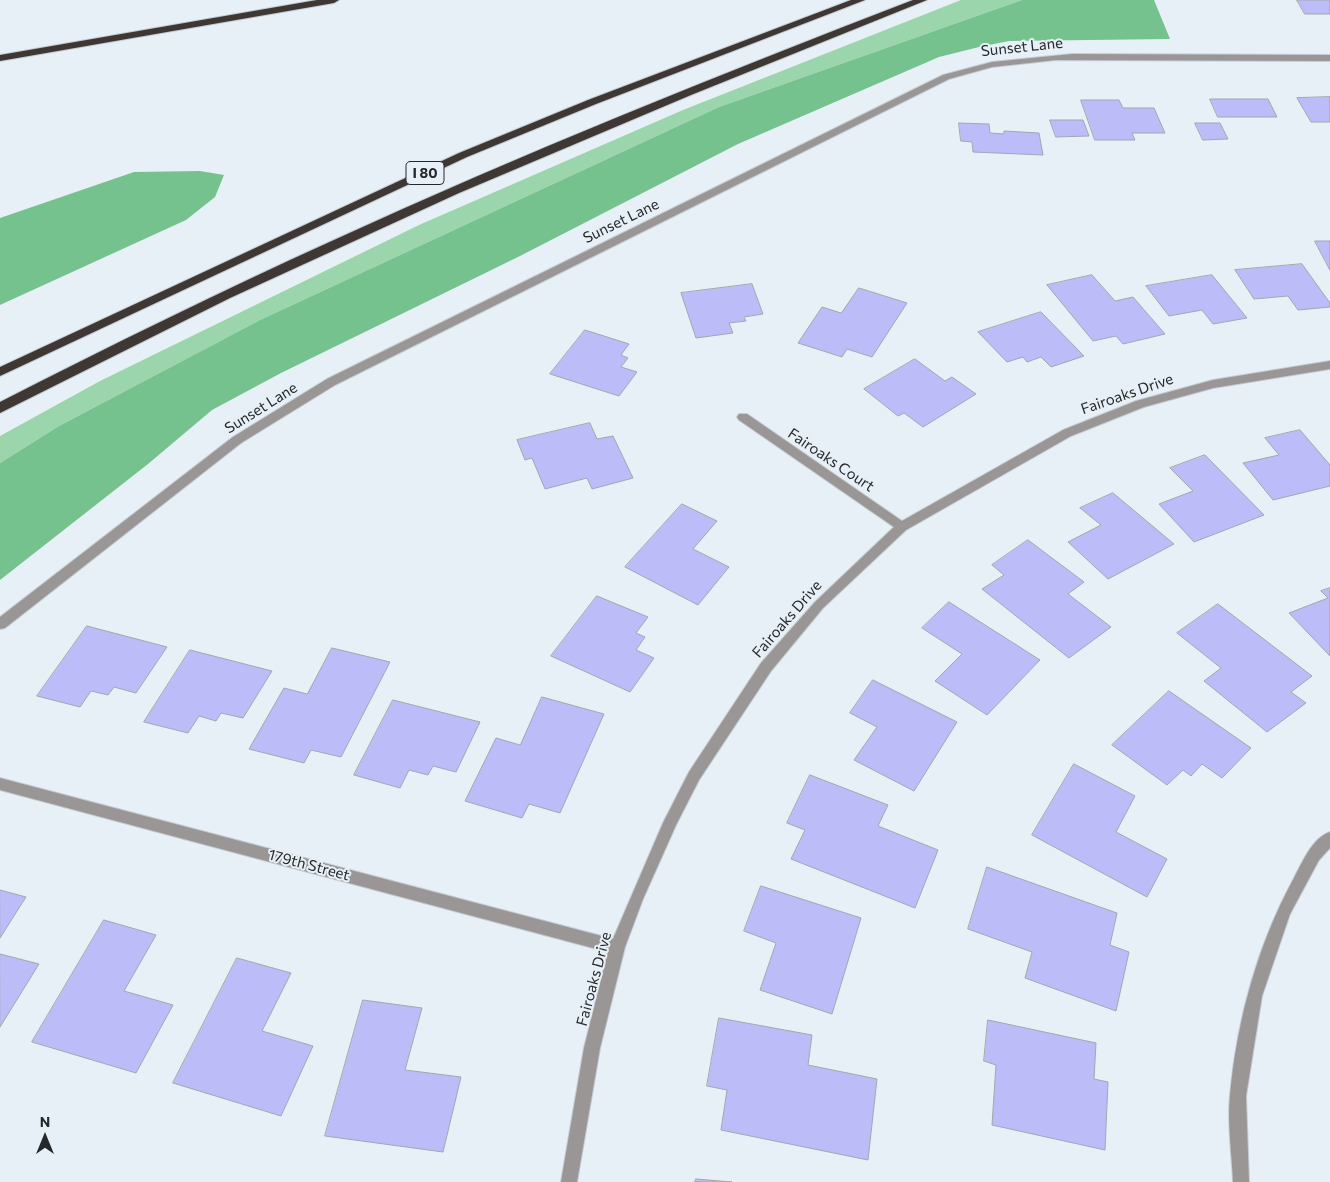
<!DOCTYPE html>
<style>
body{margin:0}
#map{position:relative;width:1330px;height:1182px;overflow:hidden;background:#e7f0f6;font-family:Commissioner,sans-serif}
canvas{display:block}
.north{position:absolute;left:20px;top:1112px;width:50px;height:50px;-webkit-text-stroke:4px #e7f0f6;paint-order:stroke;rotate:0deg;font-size:14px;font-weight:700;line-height:20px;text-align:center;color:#26292b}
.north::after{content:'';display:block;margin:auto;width:18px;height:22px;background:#26292b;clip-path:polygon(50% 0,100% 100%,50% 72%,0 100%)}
</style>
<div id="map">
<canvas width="1330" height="1182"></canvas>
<div class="north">N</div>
</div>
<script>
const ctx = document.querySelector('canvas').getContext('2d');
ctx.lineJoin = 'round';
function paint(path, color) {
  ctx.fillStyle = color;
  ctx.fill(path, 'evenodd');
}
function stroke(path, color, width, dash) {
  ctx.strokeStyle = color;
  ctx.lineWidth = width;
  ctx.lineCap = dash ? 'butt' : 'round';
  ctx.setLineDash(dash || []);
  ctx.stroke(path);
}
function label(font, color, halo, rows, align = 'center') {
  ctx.font = font + ' Commissioner,sans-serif';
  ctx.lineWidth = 4;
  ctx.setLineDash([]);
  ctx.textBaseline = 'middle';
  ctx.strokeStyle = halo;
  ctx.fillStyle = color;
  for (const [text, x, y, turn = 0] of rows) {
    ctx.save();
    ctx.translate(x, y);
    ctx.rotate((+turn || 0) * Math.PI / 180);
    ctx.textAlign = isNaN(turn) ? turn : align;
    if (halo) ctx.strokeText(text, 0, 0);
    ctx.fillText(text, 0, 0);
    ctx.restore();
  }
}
paint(new Path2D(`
 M961,0H1022L719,107L260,320L59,426L0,463V436L100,381L419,225L683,110Z`), '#9bd5ac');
paint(new Path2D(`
 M1022,0H1154L1170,39L1009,41L979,47L939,57L738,144L520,256L281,373L212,410L148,464L0,580V463L59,426L260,320L719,107Z
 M200,171L224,175L215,197L186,220L0,305V218L134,172Z`), '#76c28f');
const building = new Path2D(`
 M1297,0H1330V14H1305Z
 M1330,97V122H1311L1297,98Z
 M1210,99H1268L1277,117H1218Z
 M1081,100H1119L1123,108H1154L1165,133H1132L1135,140H1095Z
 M1050,120H1083L1089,136L1056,137Z
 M959,123L989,124L990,133L1004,134V131L1039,133L1043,155L973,152L972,142L961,141Z
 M1195,123H1220L1228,139L1203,140Z
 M1315,241H1330V270Z
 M1302,264L1330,303V307L1298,310L1288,296L1254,299L1235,270Z
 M1092,275L1115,301L1133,297L1165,334L1123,344L1116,336L1093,341L1047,285Z
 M1212,275L1247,318L1213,324L1202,310L1169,316L1146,286Z
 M752,284L763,314L744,317L746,321L729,323L733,333L696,338L681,293Z
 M859,288L907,303L872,357L847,349L842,357L798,343L822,307L841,313Z
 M1041,312L1084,356L1051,367L1041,357L1027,362L1023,357L1007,362L978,332Z
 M585,330L629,344L621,355L628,358L621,367L637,372L619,396L550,374Z
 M915,359L945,381L952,377L976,394L923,427L904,413L898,416L864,389Z
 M590,423L597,439L613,436L633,478L592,489L587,478L545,489L532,458L525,460L517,440Z
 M1300,430L1330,465V486L1273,500L1243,463L1279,455L1265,438Z
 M1205,455L1264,515L1194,542L1159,504L1193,491L1170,468Z
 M1113,493L1174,544L1108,579L1068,542L1101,525L1080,508Z
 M682,504L717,521L693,549L729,567L698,605L625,567Z
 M1028,540L1084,582L1068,594L1111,627L1069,658L982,589L1004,575L992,565Z
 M1330,588V656L1289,613L1328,598L1321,591Z
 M597,596L648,617L636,633L645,637L636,650L654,658L630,692L551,656Z
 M949,602L1040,660L987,715L935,681L962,654L922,628Z
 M1218,604L1312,676L1291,692L1306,703L1267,732L1204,681L1221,668L1177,633Z
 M87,626L167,647L136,693L114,687L108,695L91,691L80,707L37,696Z
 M332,648L390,662L341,757L311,750L304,763L249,749L284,688L307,694Z
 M190,650L272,671L243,718L221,713L216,721L199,716L188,733L144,722Z
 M873,680L957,722L914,791L854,760L877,727L850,713Z
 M1169,691L1251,748L1222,778L1202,764L1191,776L1183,770L1167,785L1112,745Z
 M542,697L604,714L560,813L529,804L522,818L465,801L496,738L520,745Z
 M393,700L480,722L456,772L433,766L428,775L409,770L400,788L354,775Z
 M1074,764L1135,796L1116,832L1167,859L1147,897L1032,835Z
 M810,775L888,805L878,826L938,850L915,908L791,859L805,830L787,823Z
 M987,867L1117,913L1110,945L1129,952L1116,1011L1025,978L1032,952L968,929Z
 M761,886L861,918L832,1014L760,990L776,943L744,931Z
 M0,890L26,897L0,938Z
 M104,920L156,935L124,991L173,1005L136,1073L32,1042Z
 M0,954L39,964L0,1027Z
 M237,958L291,973L262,1031L313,1046L281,1116L173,1083Z
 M363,1000L422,1008L405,1070L461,1077L443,1152L325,1136Z
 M719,1018L812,1035L808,1065L877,1079L868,1160L721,1130L727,1090L707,1086Z
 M988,1020L1096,1043L1094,1079L1108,1082L1105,1150L992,1125L996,1065L984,1061Z
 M696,1179L732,1182H695Z`);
paint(building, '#bcbcf9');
stroke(building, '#a5a5ae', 1);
const street = new Path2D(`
 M1072,54L1330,55V61L1056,60L992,67L949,79L335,385L241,443L5,628L0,629V617L233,437L327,379L943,75L992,62Z
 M1330,361V369L1213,388L1144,407L1071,436L906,530L823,608L771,671L699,780L676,825L643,899L625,947L600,1048L577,1182H561L584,1048L608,952L0,790V778L613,939L663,823L689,772L761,663L815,602L894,527L739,420L737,417L739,414H747L902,521L1063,430L1136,401L1213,380Z
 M1330,832V848L1319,860L1290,914L1262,996L1246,1096L1249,1182H1233C1232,1154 1227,1123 1230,1095C1237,1020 1258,944 1294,878C1302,863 1312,838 1330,832Z`);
const highway = new Path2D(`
 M317,0H339L334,3L0,61V55Z
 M851,0H865L596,104L467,157L0,376V367L459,153L588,100Z
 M913,0H927L691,95L459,193L230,298L0,413V402C110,346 221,291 334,240C524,153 718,75 913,0Z`);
stroke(street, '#c4ccd1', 2);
stroke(highway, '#c4ccd1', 2);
paint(street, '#9a9695');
paint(highway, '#3f3734');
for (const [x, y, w] of [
 [425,173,38]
]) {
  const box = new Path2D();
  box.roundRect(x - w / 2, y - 11.5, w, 23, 4);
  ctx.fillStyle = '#e7f0f6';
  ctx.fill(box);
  stroke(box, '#26292b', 1);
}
label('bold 14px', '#26292b', null, [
 ["I 80",425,173]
]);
label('15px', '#26292b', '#e7f0f6', [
 ["Sunset Lane",1022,47,-6],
 ["Sunset Lane",621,221,-26],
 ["Fairoaks Drive",1127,394,-19],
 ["Sunset Lane",261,408,-32],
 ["Fairoaks Court",831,460,34],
 ["Fairoaks Drive",787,619,-49],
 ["179th Street",309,865,15],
 ["Fairoaks Drive",594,979,-75]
]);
</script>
